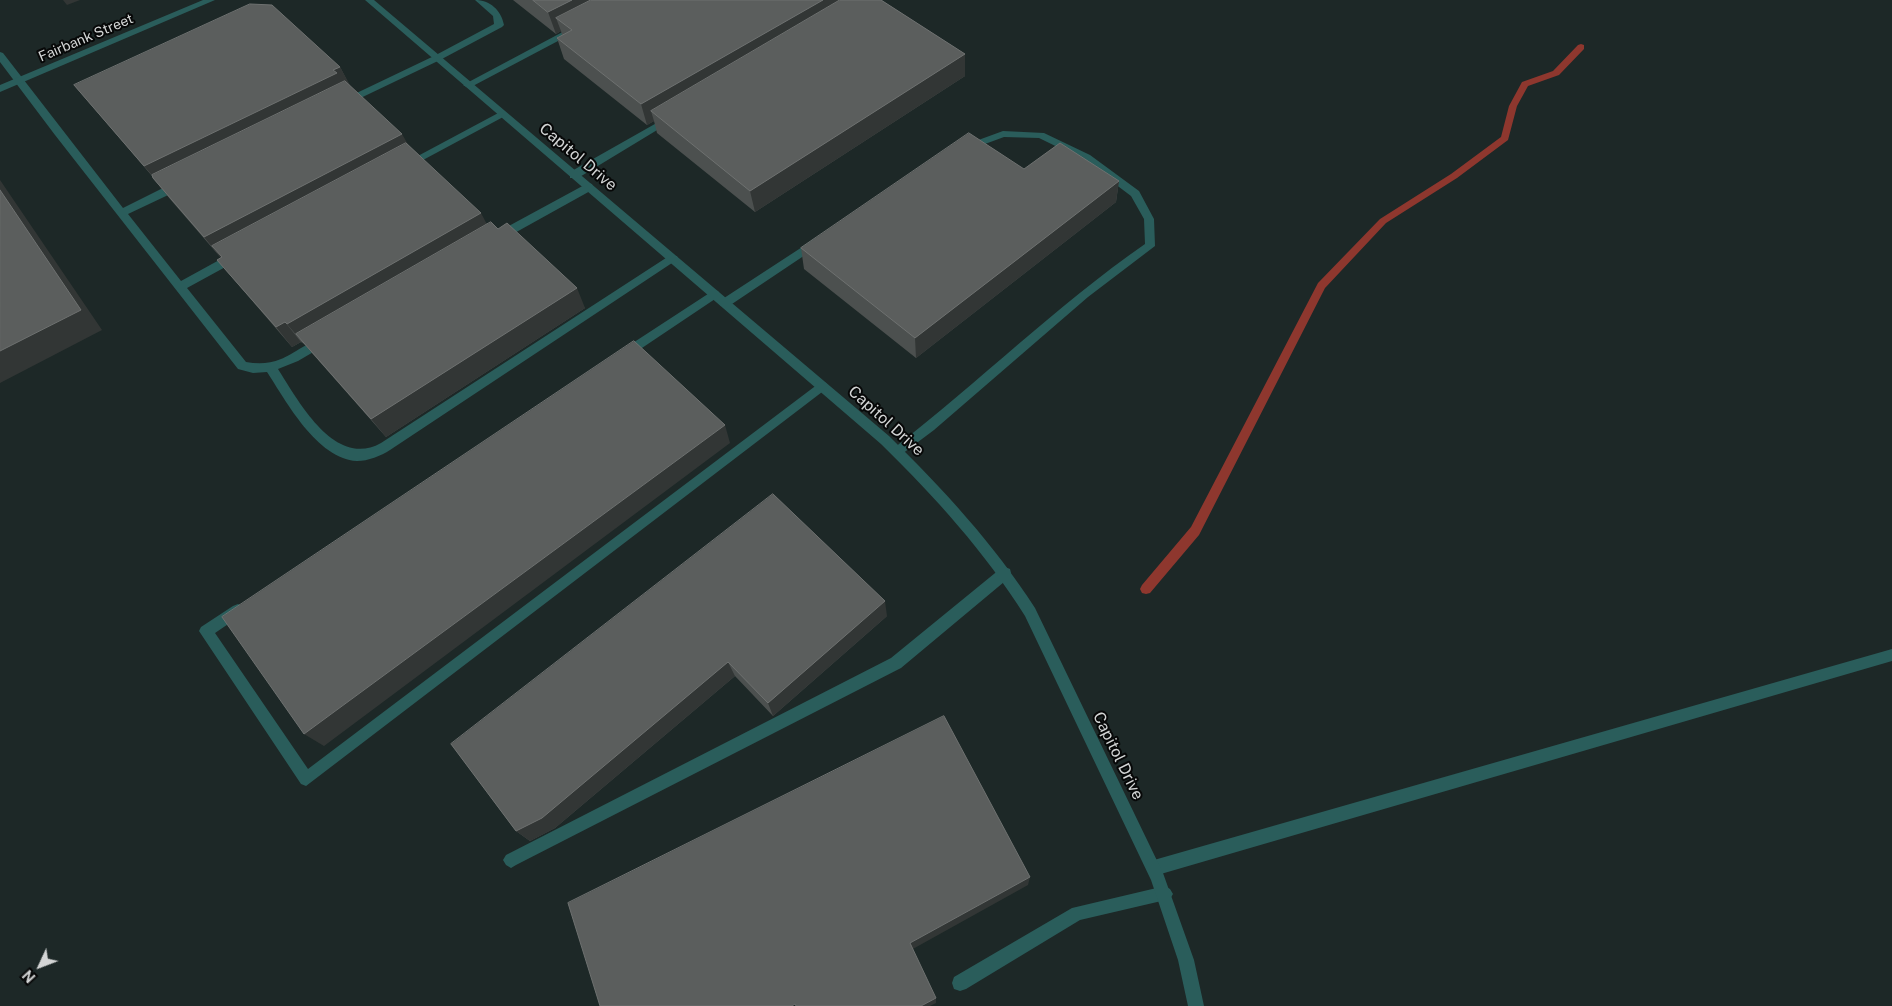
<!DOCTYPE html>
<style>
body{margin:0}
#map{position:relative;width:1892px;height:1006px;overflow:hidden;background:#1b1e1e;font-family:"Public Sans",sans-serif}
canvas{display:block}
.north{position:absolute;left:15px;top:941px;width:50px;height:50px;-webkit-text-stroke:4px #070808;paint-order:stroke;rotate:227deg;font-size:14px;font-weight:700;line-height:20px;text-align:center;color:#d3d5d5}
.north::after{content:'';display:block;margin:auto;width:18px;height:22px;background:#d3d5d5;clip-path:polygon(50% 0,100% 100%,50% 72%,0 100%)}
</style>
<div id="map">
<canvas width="1892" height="1006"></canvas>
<div class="north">N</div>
</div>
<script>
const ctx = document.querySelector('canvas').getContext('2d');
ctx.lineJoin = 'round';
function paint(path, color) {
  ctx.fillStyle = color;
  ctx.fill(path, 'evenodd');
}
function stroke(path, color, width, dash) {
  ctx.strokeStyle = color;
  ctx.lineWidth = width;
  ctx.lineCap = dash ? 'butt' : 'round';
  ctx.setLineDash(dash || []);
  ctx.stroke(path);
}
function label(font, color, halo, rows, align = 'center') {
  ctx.font = font + ' "Public Sans",sans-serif';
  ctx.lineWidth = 4;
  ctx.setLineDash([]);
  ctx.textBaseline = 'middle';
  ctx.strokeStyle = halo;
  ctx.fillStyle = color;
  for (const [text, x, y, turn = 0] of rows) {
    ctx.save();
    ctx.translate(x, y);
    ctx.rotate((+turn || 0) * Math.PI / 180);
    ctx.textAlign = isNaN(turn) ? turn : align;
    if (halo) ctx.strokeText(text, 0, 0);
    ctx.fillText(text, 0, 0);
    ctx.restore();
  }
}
paint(new Path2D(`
 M0,0H1892V1006H0Z`), '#1d2827');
paint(new Path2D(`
 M1581,44L1584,45V49L1559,75L1528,86L1517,106L1508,140L1457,178L1386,223L1325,288L1199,535L1150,593L1146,594L1142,593L1140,589L1142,585L1191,527L1318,283L1380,219L1451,174L1501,137L1509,106L1522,82L1553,71L1578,45Z`), '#8e372e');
paint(new Path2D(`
 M475,0C490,0 501,10 504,25L502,27L440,60L348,104H342V100L434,56L494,24L493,16Z
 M572,27L575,28V32L471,87L468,88L463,85Z
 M0,52L3,53L123,208L175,182H183V188L128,214L181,281L232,253H240L241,256L240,259L187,288L246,362C258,364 269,364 281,359C292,355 318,335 327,338L329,341L327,344L298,361L278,369C299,402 335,469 381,443L669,256H677L678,259L390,450C381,456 368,461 357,461C317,459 286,401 267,372L253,373L238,369L55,135L0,62Z
 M502,111L505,112V116L410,167L406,168L401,165Z
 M669,116L672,117V121L578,178H570V172Z
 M1003,131L1044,133L1090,155L1139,191L1154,219L1155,246L1088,297L934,430L898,457L894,456L892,452L894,448C979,382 1056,306 1145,244L1144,219L1131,196L1082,159L1039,138L1004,137L966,151L961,148L962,146Z
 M588,183L592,184L593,187L592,190L502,240H494L493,237L494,234Z
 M816,238L821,242L820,245L729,306H721L719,303L721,300Z
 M714,290L718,291L720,294L718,297L630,356H622L620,353L622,350Z
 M822,381L826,383L828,386L826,389L306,786L301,784L199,631L201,627L233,606L238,604L243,606L245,610L243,614L215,633L308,769Z
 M1005,567L1010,569L1011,573L1010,577L901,668L516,865L511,868L506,865L503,860L506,855L891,658L1000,569Z
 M1892,649V661L1154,876L1149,873L1146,868L1149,863L1154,860Z
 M1165,886L1170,889L1173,894L1170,899L1080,920L966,989L960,991L954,989L952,983L954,977L1072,908Z`), '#2a5d5b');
paint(new Path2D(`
 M203,0H215L0,92V85Z
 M365,0H374L889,436C943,489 994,544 1035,608L1163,873L1194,960L1204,1006H1188L1178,960L1151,880L1025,616C985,552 935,497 881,444Z`), '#2a5d5b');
paint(new Path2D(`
 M513,0H881L965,54V76L755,212L657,133L654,121L647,125L564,59L557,38L562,35L561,31L556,34Z
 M340,67L350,86L487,224L585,308L386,437L304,344L301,342L292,347L217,260L221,258L170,199L153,178L152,176L74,85Z
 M1024,169L1119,181L1116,202L916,358L804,269L801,248Z
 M887,616L773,716L735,676L555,828L530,841L516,831L451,744Z`), '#4c504f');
paint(new Path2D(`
 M63,0H80L67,5Z
 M572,0H619L556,18L561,31L556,34L548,12Z
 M823,0H854L651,111L654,121L647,125L641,104Z
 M965,54V76L755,212L750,191Z
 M340,67L352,89L162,187L144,166Z
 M402,134L414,155L221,258L204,237Z
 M0,180L102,330L0,383Z
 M1119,181L1116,202L916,358L915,338Z
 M481,213L492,234L296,334L304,344L287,324Z
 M577,288L585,308L386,437L371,419Z
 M285,322L301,342L292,347L276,327Z
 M725,425L730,443L324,746L304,734Z
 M885,601L887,616L773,716L768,703Z
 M728,662L735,676L555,828L530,841L516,831Z
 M1030,877L1028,885L911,950L910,943Z
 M936,998V1003L930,1006H921Z`), '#323635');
const building = new Path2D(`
 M533,0H572L548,12Z
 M591,0H823L641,104L557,38L572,30L556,18Z
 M840,0H881L965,54L750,191L651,111Z
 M250,4L272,5L340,67L333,70L337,73L144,166L74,85Z
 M345,81L402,134L204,237L153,178L152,175Z
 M969,133L1024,169L1060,143L1119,181L915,338L801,248Z
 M406,143L481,213L287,324L285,322L276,327L217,260L222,257L212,246Z
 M0,190L81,310L0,351Z
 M491,222L498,229L507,223L577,288L371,419L296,334Z
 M634,341L725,425L304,734L222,617Z
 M773,494L885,601L768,703L728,662L542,818L516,831L451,744Z
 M944,716L1030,877L910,943L936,998L921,1006H796L795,1004L792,1006H600L568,903Z`);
paint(building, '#5b5e5d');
stroke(building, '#6e7170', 1);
label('14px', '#d3d5d5', '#070808', [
 ["Fairbank Street",86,38,-23]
]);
label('16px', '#d3d5d5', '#070808', [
 ["Capitol Drive",578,157,40],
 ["Capitol Drive",886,421,42],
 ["Capitol Drive",1118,756,64]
]);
</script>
